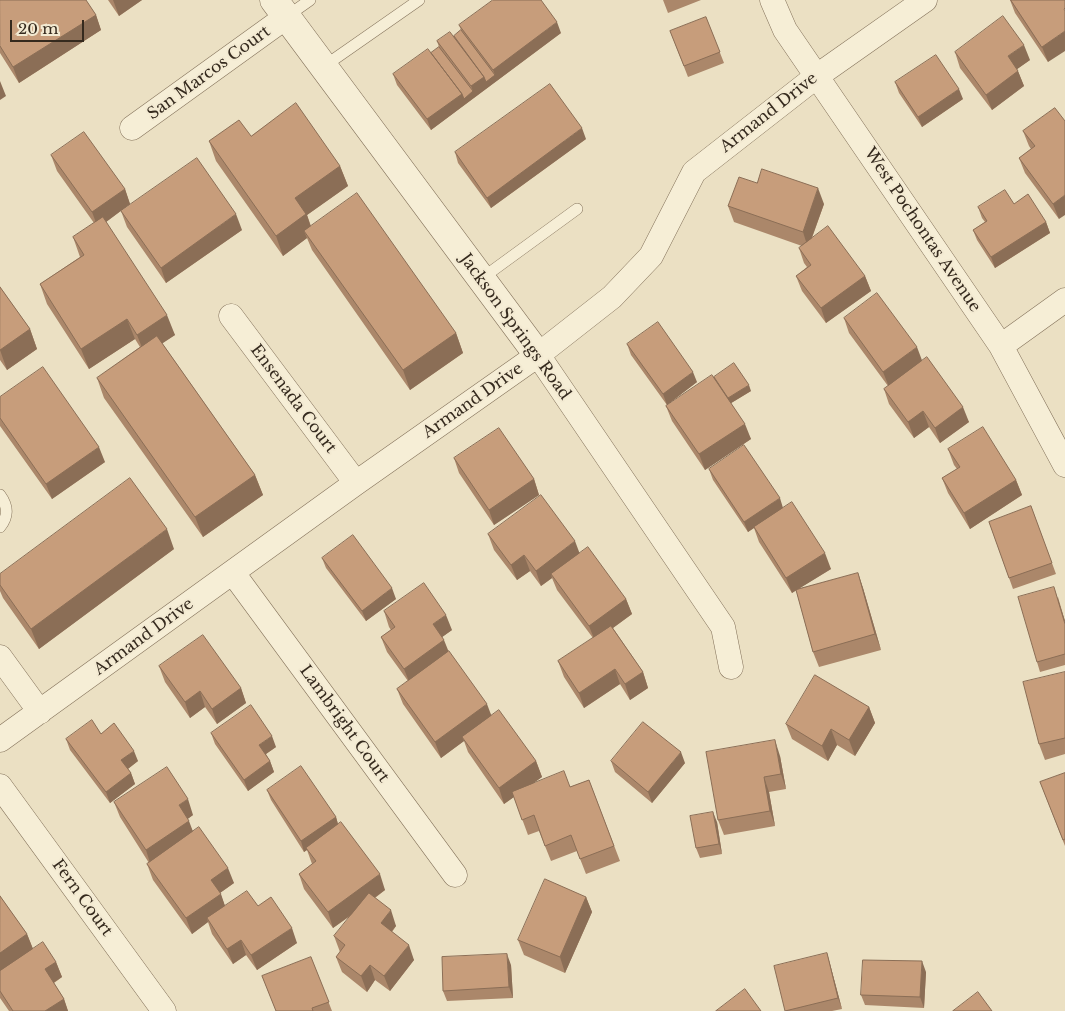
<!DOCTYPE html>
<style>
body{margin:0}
#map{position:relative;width:1065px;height:1011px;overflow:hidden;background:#ebe0c3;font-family:"Libre Baskerville",serif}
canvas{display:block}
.scale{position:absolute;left:10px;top:20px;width:74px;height:22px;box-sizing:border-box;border:2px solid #352a1e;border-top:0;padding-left:6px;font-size:15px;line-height:18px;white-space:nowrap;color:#352a1e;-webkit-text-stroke:4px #f3ead2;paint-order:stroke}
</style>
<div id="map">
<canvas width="1065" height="1011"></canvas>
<div class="scale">20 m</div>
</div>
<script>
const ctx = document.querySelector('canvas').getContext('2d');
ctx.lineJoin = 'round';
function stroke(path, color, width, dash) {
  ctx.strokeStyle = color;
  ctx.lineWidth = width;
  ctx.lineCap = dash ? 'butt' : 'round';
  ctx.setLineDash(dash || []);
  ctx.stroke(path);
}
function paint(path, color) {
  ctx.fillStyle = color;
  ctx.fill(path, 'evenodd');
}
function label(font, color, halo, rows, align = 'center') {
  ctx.font = font + ' "Libre Baskerville",serif';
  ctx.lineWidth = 4;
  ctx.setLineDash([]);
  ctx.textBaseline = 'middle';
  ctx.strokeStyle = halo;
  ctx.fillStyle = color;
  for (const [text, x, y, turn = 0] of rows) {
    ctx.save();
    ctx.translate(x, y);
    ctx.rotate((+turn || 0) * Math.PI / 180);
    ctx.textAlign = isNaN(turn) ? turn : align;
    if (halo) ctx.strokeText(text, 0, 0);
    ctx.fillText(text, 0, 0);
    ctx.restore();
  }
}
const service = new Path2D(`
 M286,17L310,0
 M323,67L419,0
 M481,279L577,209
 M0,495C8,506 9,516 0,527`);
const minor = new Path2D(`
 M772,0L785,30L1001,346L1065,465
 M132,128L286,17
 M231,316L356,483
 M1001,346L1065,300
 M538,355L723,627L731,667
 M233,573L455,875
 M0,657L40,712
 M0,740L356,483L538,355L612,297L651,256L694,172L817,76L925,0
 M0,786L164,1011`);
const tertiary = new Path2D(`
 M274,0L538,355`);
stroke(service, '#84725b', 12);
stroke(minor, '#84725b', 25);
stroke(tertiary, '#84725b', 29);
stroke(service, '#f6eed6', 11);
stroke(minor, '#f6eed6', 24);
stroke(tertiary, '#f6eed6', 28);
paint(new Path2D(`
 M0,0L96,15L101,30L19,83L0,53Z
 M108,0H142L119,16Z
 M663,0H701L668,13Z
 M1010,0H1065L1048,62L1015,13Z
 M706,17L724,63L688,77L670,31Z
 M459,25L561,33L431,130L397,85L393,74L431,53L439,47L437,41L454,36L461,30Z
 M955,52L1030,60L1017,69L1024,86L992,110L960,68Z
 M895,82L963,99L922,127L899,93Z
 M1055,108L1059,219L1025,173L1019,158L1031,149L1029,146L1023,131Z
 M251,136L340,166L348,186L307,215L311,226L456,333L463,353L410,390L312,250L307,238L283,256L216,161L209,141Z
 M586,139L491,208L458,163L455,152Z
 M51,155L125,189L130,204L106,222L175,335L162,343L255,475L263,495L203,537L104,398L97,378L140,347L135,339L89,369L47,304L40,284L80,257L73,237L94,223L57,171Z
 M757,183L824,204L812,238L865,276L871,291L826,323L802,291L796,276L807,267L804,263L799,248L802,246L734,222L728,206Z
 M978,207L1046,222L1050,233L995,268L977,240L973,230L985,222L982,218Z
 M121,211L242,230L166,283L127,227Z
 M0,287L30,329L37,349L7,370L0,360Z
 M844,318L922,361L969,422L940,443L929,427L914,438L889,404L884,389L888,386L849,333Z
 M627,344L697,382L667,405L631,355Z
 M714,377L751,391L731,403L751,439L705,470L672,421L666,406Z
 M0,397L105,462L52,499L0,426Z
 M948,449L1016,480L1022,495L970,529L948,493L942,478L957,469L954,465Z
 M454,458L534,479L539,495L494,525L459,473Z
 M709,469L783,508L831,569L798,589L858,573L863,588L881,650L819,667L813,652L796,590L792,593L759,542L754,528L748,532L713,480Z
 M1031,506L1056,574L1013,589L989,522Z
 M488,534L580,553L626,599L632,614L613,628L643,672L648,688L630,700L620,684L584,708L564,677L558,661L593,638L557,590L552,578L541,586L530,571L517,580L494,550Z
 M174,549L39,649L3,598L0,591V574Z
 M322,558L396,599L366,621L326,568Z
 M1058,597L1065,621V665L1040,672L1037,662Z
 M384,611L452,630L442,637L448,652L492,716L536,761L542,777L533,783L570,787L589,780L620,861L586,874L577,851L551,861L539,831L528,835L514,797L504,804L468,752L464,741L441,758L403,704L397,689L408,681L387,652L381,637L391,630L389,627Z
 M159,666L241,688L246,703L217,724L205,707L190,718L165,682Z
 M1065,672V754L1045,760L1039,744Z
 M869,707L875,723L855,756L837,745L828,761L792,739L786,724Z
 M211,733L276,747L266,754L270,761L274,772L248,791L215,744Z
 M101,734L138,761L128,769L131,773L135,784L110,803L70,750L66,739Z
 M780,756L786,789L769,792L775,826L724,835L718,820Z
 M611,761L685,763L652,803L615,772Z
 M1065,773V846L1040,782Z
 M267,790L336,817L338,824L385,890L375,898L396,926L392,932L414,960L390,991L375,980L367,992L342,972L336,957L340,952L334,936L353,914L333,928L304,889L299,874L312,864L307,850L304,852L271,800Z
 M114,802L193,815L187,819L193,832L234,883L220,893L225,906H258L297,943L257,970L246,955L233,964L212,934L208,922L192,934L153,880L147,864L149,863L120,817Z
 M717,822L722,854L700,858L696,848Z
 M0,896L27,934L33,949L56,962L62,977L54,983L64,999L68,1011H9L0,998Z
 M586,897L592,912L565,973L524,955L518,940Z
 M827,953L830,964L842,1009L832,1011H785Z
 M311,957L332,1011H276L262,976Z
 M511,965L513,998L447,1001L443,991Z
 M926,972L924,1008L865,1005L861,995Z`), '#ab876a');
paint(new Path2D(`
 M113,0H142L119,16Z
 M96,15L101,30L19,83L13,67Z
 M557,22L561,33L431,130L427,119L462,94L473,91L471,86L484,77L495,75L493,70Z
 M1065,31V51L1048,62L1042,47Z
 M1024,45L1030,60L1013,72L1008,56Z
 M1018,71L1024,86L992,110L986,95Z
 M0,81L6,96L0,100Z
 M959,89L963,99L922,127L918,117Z
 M582,128L586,139L491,208L487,198Z
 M340,166L348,186L307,215L313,234L304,231L307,238L283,256L276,236L295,198Z
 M818,188L824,204L808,248L803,232Z
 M125,189L130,204L98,228L92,212Z
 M1065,195V215L1059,219L1053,204Z
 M236,214L242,230L166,283L161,268Z
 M1046,222L1050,233L995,268L991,257Z
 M865,276L871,291L826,323L821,308Z
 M167,315L175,335L145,355L137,335Z
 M127,319L135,339L89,369L81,349Z
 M30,329L37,349L7,370L0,350Z
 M456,333L463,353L410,390L403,370Z
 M917,347L923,363L889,387L883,372Z
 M693,372L697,382L667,405L663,394Z
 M749,385L751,391L728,405L727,399Z
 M963,407L969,422L940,443L935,428Z
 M923,411L929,427L914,438L908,422Z
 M745,424L751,439L705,470L699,454Z
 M99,447L105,462L52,499L46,484Z
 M255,475L263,495L203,537L195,517Z
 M534,479L539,495L494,525L489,510Z
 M1016,480L1022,495L970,529L964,513Z
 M780,498L783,508L748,532L744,522Z
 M167,529L174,549L39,649L31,629Z
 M575,541L581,557L551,574L552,578L541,586L536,571Z
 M825,553L831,569L792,593L786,578Z
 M524,555L530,571L517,580L511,565Z
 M858,573L863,588L881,650L875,634Z
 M1054,587L1065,621V624Z
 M392,588L396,599L366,621L362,611Z
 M626,599L632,614L595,641L589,626Z
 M446,615L452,630L438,640L433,624Z
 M444,640L450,655L410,684L404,669Z
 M615,669L620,684L584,708L579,693Z
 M643,672L648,688L630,700L625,684Z
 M241,688L246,703L217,724L212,709Z
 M200,691L205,707L190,718L185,702Z
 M487,704L493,720L462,737L464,741L441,758L435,742Z
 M869,707L875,723L855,756L849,740Z
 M831,729L837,745L828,761L822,746Z
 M272,736L276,747L263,756L259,745Z
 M775,740L780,756L786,789L781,774Z
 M134,751L138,761L125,771L121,760Z
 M681,752L685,763L652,803L648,792Z
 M270,761L274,772L248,791L244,780Z
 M536,761L542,777L504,804L499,788Z
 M131,773L135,784L110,803L106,792Z
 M764,777L769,792L775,826L770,811Z
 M188,799L193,815L185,821L179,805Z
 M713,812L717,822L722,854L719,844Z
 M336,817L339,828L304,852L301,841Z
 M189,821L195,837L151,866L146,850Z
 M228,868L234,883L217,895L211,880Z
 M380,874L385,890L333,928L328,912Z
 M221,894L226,909L207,918L208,922L192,934L186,918Z
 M586,897L592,912L565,973L560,957Z
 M391,910L396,926L386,938L381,923Z
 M292,928L297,943L257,970L251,955Z
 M27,934L33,949L0,971V953Z
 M241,940L246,955L233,964L227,949Z
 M409,945L414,960L390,991L384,976Z
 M827,953L830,964L842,1009L838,998Z
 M507,954L511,965L513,998L509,987Z
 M922,961L926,972L924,1008L920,997Z
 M56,962L62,977L50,985L45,969Z
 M370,965L375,980L367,992L361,976Z
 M64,999L68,1011H45Z`), '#8b6e56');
const building = new Path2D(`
 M0,0H86L96,15L13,67L0,46Z
 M493,0H541L557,22L493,70L459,25Z
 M1011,0H1065V8L1064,9L1065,11V31L1042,47Z
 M1003,16L1024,45L1008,56L1018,71L986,95L955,52Z
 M706,17L720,52L684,66L670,31Z
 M461,30L495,75L486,82L484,77L454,36Z
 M450,32L484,77L471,86L437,41Z
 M439,47L473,91L464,99L462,94L431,53Z
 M428,49L462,94L427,119L393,74Z
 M936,55L959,89L918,117L895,82Z
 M550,84L582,128L487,198L455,152Z
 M296,103L340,166L295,198L306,214L276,236L209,141L239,120L251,136Z
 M1055,108L1065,121V195L1053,204L1019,158L1035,146L1023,131Z
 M84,132L125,189L92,212L51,155Z
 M197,158L236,214L161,268L121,211Z
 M762,169L818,188L803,232L728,206L739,177L757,183Z
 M1005,190L1014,204L1028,194L1046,222L991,257L973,230L987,221L978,207Z
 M357,193L456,333L403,370L304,231Z
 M103,217L167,315L137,335L127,319L81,349L40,284L84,255L73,237Z
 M828,226L865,276L821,308L796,276L811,265L799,248Z
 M0,287L30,329L0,350Z
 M877,293L917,347L883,372L844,318Z
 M658,322L693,372L663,394L627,344Z
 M157,336L255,475L195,517L97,378Z
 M927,357L963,407L935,428L923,411L908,422L884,389Z
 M734,363L749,385L728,398L714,377Z
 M43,367L99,447L46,484L0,418V397Z
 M712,375L745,424L699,454L666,406Z
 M983,427L1016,480L964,513L942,478L960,467L948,449Z
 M499,428L534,479L489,510L454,458Z
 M744,445L780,498L744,522L709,469Z
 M130,478L167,529L31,629L0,585V574Z
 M541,495L575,541L536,571L524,555L511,565L488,534Z
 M792,502L825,553L786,578L754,527Z
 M1031,506L1052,563L1009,578L989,522Z
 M353,535L392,588L362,611L322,558Z
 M588,547L626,599L589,626L551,574Z
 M858,573L875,634L813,652L796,590Z
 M424,583L446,615L433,624L444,640L404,669L381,637L395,627L384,611Z
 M1054,587L1065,624V654L1037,662L1018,597Z
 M611,626L643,672L625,684L615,669L579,693L558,661Z
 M203,635L241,688L212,709L200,691L185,702L159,666Z
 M449,651L487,704L435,742L397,689Z
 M1065,672V738L1039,744L1023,682Z
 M815,675L869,707L849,740L831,729L822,746L786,724Z
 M251,705L272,736L259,745L270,761L244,780L211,733Z
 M499,710L536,761L499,788L462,737Z
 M92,720L101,734L114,723L134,751L121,760L131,773L106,792L66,739Z
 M643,722L681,752L648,792L611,761Z
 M775,740L781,774L764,777L770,811L718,820L706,752Z
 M301,766L336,817L301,841L267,790Z
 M167,767L188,799L179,805L189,821L146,850L114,802Z
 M564,771L570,787L589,780L614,846L580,859L571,835L545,846L534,815L522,820L512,792Z
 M1065,773V839L1063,840L1040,782Z
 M713,812L719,844L696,848L690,816Z
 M341,822L380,874L328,912L299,874L316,861L306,848Z
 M199,827L228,868L211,880L221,894L186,918L147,864Z
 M545,879L586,897L560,957L518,940Z
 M247,891L258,906L271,897L292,928L251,955L241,940L227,949L207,918Z
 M369,893L391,910L381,923L409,945L384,976L370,965L361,976L336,957L345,945L334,936Z
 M0,896L27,934L0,953Z
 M43,942L56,962L45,969L64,999L45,1011H13L0,991V971Z
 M827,953L838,998L785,1011L774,966Z
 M507,954L509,987L443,991L442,957Z
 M311,957L329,1002L312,1008L313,1011H276L262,976Z
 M863,960L922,961L920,997L861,995Z
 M745,989L761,1011H716Z
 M978,992L992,1011H953Z`);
paint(building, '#c79d7b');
stroke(building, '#8b6e56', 1);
label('16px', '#352a1e', '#f3ead2', [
 ["San Marcos Court",209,73,-36],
 ["Armand Drive",769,113,-38],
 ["West Pochontas Avenue",922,230,56],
 ["Jackson Springs Road",515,327,54],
 ["Ensenada Court",293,399,53],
 ["Armand Drive",473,401,-35],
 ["Armand Drive",144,637,-36],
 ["Lambright Court",344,724,54],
 ["Fern Court",82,898,54]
]);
</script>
